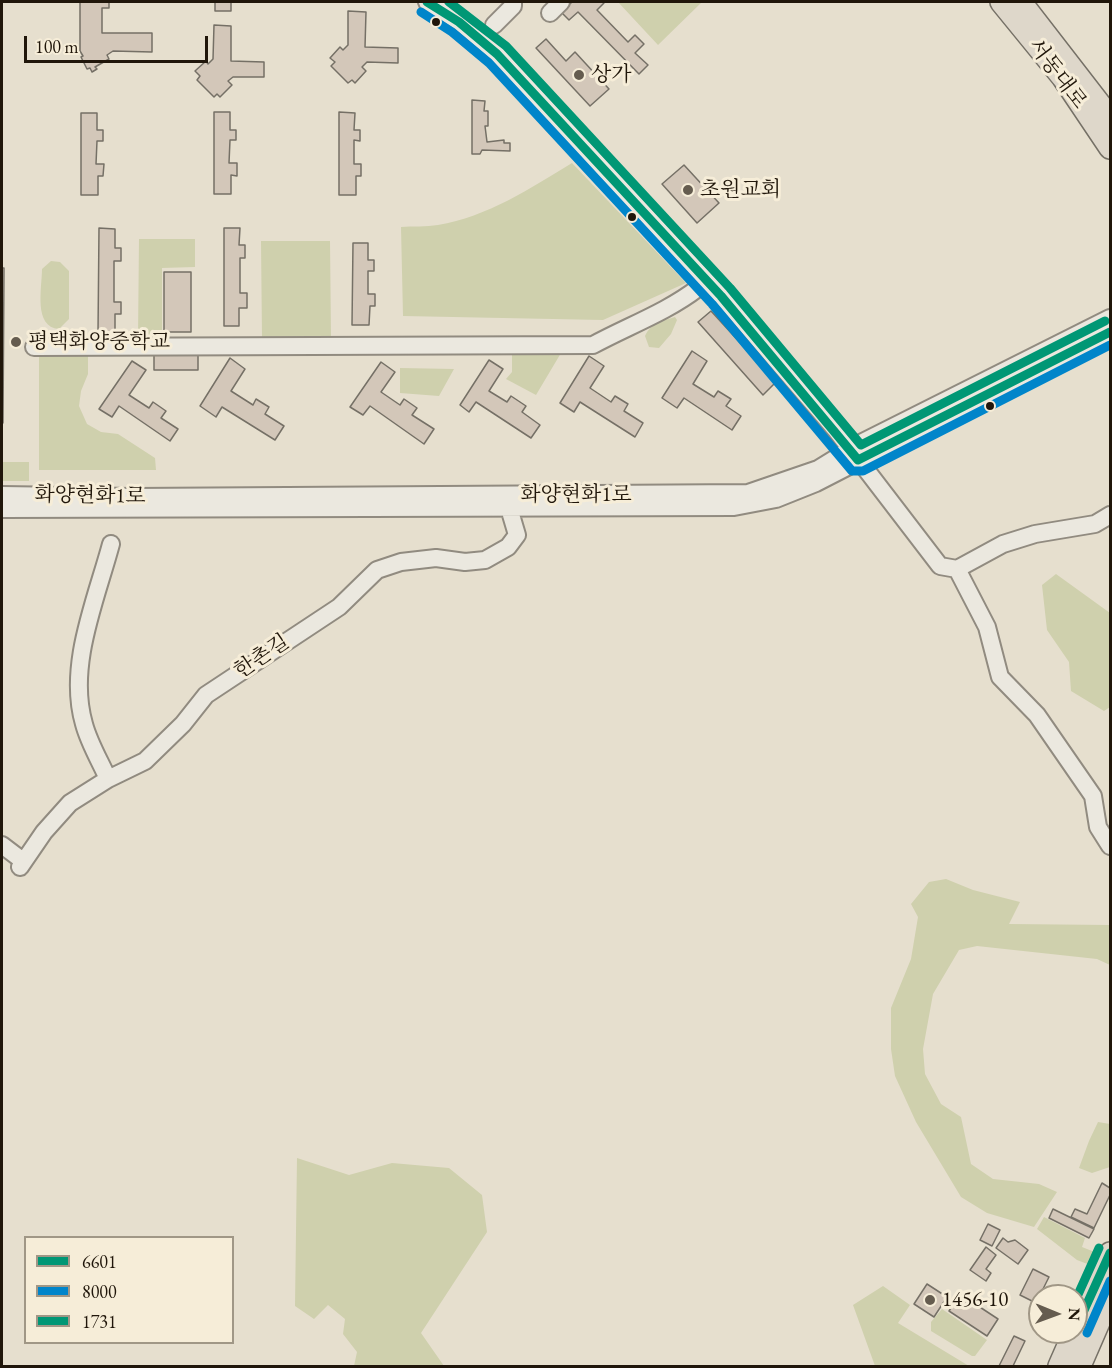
<!DOCTYPE html>
<meta charset="utf-8">
<style>
body{margin:0}
#map{position:relative;width:1112px;height:1368px;overflow:hidden;background:#e6dfce;font-family:"EB Garamond",serif}
canvas{display:block}
.frame{position:absolute;inset:0;border:3px solid #20160a;pointer-events:none}
.legend{position:absolute;left:24px;top:1236px;width:210px;height:108px;box-sizing:border-box;background:#f6edd8;border:2px solid #a09786;margin:0;padding:8px 10px;list-style:none;font-size:18px;color:#20160a}
.legend li{display:flex;align-items:center;gap:12px;height:30px}
.legend b{width:30px;border:2px solid #a09786}
.north{position:absolute;left:1028px;top:1284px;width:60px;height:60px;box-sizing:border-box;background:#f6edd8;border:2px solid #a09786;border-radius:50%;rotate:91deg;font-size:16px;font-weight:700;line-height:24px;text-align:center;color:#20160a}
.north::after{content:'';display:block;margin:auto;width:21px;height:27px;background:#655c4f;clip-path:polygon(50% 0,100% 100%,50% 72%,0 100%)}
.scale{position:absolute;left:24px;top:36px;width:184px;height:27px;box-sizing:border-box;border:3px solid #20160a;border-top:0;padding-left:8px;font-size:18px;line-height:21px;white-space:nowrap;color:#20160a;-webkit-text-stroke:4px #f6edd8;paint-order:stroke}
</style>
<div id="map">
<canvas width="1112" height="1368"></canvas>
<div class="frame"></div>
<ul class="legend">
<li><b style="height:8px;background:#009775"></b>6601</li>
<li><b style="height:8px;background:#0085ca"></b>8000</li>
<li><b style="height:8px;background:#009775"></b>1731</li>
</ul>
<div class="north">N</div>
<div class="scale">100 m</div>
</div>
<script>
const ctx = document.querySelector('canvas').getContext('2d');
ctx.lineJoin = 'round';
function paint(path, color) {
  ctx.fillStyle = color;
  ctx.fill(path, 'evenodd');
}
function stroke(path, color, width, dash) {
  ctx.strokeStyle = color;
  ctx.lineWidth = width;
  ctx.lineCap = dash ? 'butt' : 'round';
  ctx.setLineDash(dash || []);
  ctx.stroke(path);
}
function label(font, color, halo, rows, align = 'center') {
  ctx.font = font + ' "EB Garamond","Noto Serif KR",serif';
  ctx.lineWidth = 6;
  ctx.setLineDash([]);
  ctx.textBaseline = 'middle';
  ctx.strokeStyle = halo;
  ctx.fillStyle = color;
  for (const [text, x, y, turn = 0] of rows) {
    ctx.save();
    ctx.translate(x, y);
    ctx.rotate((+turn || 0) * Math.PI / 180);
    ctx.textAlign = isNaN(turn) ? turn : align;
    if (halo) ctx.strokeText(text, 0, 0);
    ctx.fillText(text, 0, 0);
    ctx.restore();
  }
}
paint(new Path2D(`
 M618,2H702L658,45Z
 M572,163L686,283L603,320L403,316L401,227C413,226 426,227 438,225C487,217 531,188 572,163Z
 M139,239H195V267L162,268V337H138Z
 M261,241H330L331,338H262Z
 M51,261L60,262L69,271V319L59,329C33,327 42,288 42,269Z
 M675,317L677,320L671,334L659,348L649,347L645,336C651,323 662,321 675,317Z
 M39,353H88V374L81,391L79,406L87,424L101,432L118,434L155,458L156,470H39Z
 M561,353L536,395L506,379L512,372V354Z
 M400,368L454,369L439,396L400,393Z
 M2,462H29V481H2Z
 M1056,574L1110,613V707L1104,711L1071,691L1069,662L1047,630L1042,585Z
 M946,879L973,890L1020,902L1009,924L1110,925V965L1097,959L977,946L959,950L933,994L923,1049L925,1074L941,1104L961,1117L971,1164L993,1179L1039,1184L1057,1192L1034,1227L987,1213L961,1197L916,1122L895,1076L891,1049V1008L911,959L918,917L911,904L929,882Z
 M1098,1122L1110,1124V1167L1092,1173L1079,1168L1089,1141Z
 M297,1158L349,1175L392,1163L449,1168L482,1195L487,1232L421,1333L444,1366H354L357,1352L343,1334L345,1319L328,1305L314,1319L295,1306Z
 M1044,1217L1085,1238L1082,1247L1097,1253L1090,1265L1077,1260L1037,1229Z
 M883,1286L910,1305L898,1323L969,1366H875L853,1305Z
 M942,1309L987,1340L975,1356H972L931,1331V1322Z`), '#cfd0ad');
const building = new Path2D(`
 M80,2H109V8H102V33H152V52L113,51L107,55L109,59L95,67L97,69L92,72L90,68L87,69L81,57L83,56L80,51Z
 M215,2H231V11H215Z
 M572,2H602L604,3L597,10L628,42L635,35L644,44L635,53L648,65L639,74L578,12L569,20L561,12Z
 M348,11L366,12L365,47L398,48V63L367,62L362,67L366,71L355,83L352,80L348,83L331,66L335,62L330,58L340,47L343,50L348,45Z
 M214,25L231,26V61L264,62V77H233L228,81L232,85L220,97L217,94L214,97L197,80L200,76L195,71L206,61L208,64L213,59Z
 M546,39L566,61L575,52L609,89L590,106L536,48Z
 M472,100L485,101L484,111H488V126H485L487,142L504,140V143H510V151L482,150L480,154H472Z
 M214,112H230V130H236V140H230L229,163H237V176L231,175V194H214Z
 M339,112L355,113L354,130H360V141L354,140V164H361V176H356V195H339Z
 M81,113H97V130H103V141H97L96,164H104L103,176H98V195H81Z
 M684,165L719,203L697,223L662,184Z
 M99,228L115,229V248H121V261H114V302H121V314H115V333H98Z
 M224,228H240L239,245H245V258H240V293H247V308H239V326H224Z
 M353,243H368V260H374V271H368V294H375V306H370L369,325H352Z
 M2,268H4L3,423H2Z
 M164,272H191V332H164Z
 M711,311L776,382L763,395L698,322Z
 M692,351L707,361L693,384L714,397L718,391L731,399L726,406L741,416L732,430L684,398L677,408L662,398Z
 M154,353H198V370H154Z
 M589,356L604,366L590,388L611,402L615,396L628,404L624,411L643,423L635,437L580,402L574,412L560,403Z
 M230,358L245,369L231,391L253,405L256,399L269,407L265,414L284,426L275,440L222,407L216,417L200,406Z
 M489,360L503,369L489,391L507,402L511,396L526,406L522,412L540,425L531,438L476,402L469,412L460,405Z
 M132,361L146,370L129,395L149,408L153,402L166,411L161,418L178,429L170,441L119,406L112,417L99,409Z
 M381,362L395,372L381,392L400,405L404,399L417,408L412,415L434,429L424,444L370,406L363,415L350,407Z
 M1102,1183L1110,1188V1195L1094,1228L1071,1217L1075,1209L1087,1214Z
 M1053,1209L1094,1229L1089,1238L1049,1218Z
 M988,1224L1000,1230L992,1246L980,1240Z
 M1003,1238L1008,1242L1015,1240L1028,1250L1018,1264L996,1248Z
 M986,1247L996,1255L986,1269L991,1273L986,1281L970,1270Z
 M1033,1269L1049,1277L1036,1303L1020,1295Z
 M927,1284L947,1297L934,1317L914,1304Z
 M960,1294L998,1319L987,1336L949,1311Z
 M1014,1336L1025,1341L1013,1366H999Z`);
paint(building, '#d3c7b9');
stroke(building, '#757066', 1.5);
const minor = new Path2D(`
 M427,2L459,22L497,54L721,296L835,429L940,566L957,569L1003,544L1035,534L1095,524L1110,515
 M550,13L561,2
 M494,25L513,6V2
 M34,347L593,345C628,326 667,312 698,288
 M2,495L134,497L748,493L818,469L857,445L1110,318
 M2,509L734,507L776,499L816,483L1110,332
 M957,569L987,627L1000,677L1037,715L1093,796L1098,827L1110,846
 M108,779C100,761 89,743 84,724C67,666 96,600 111,544
 M2,845L23,861
 M20,867L44,832L70,803L108,779L145,761L183,724L206,695L339,607L377,570L401,562L436,558L465,562L485,560L508,547L517,535L509,508`);
const major = new Path2D(`
 M1001,2L1063,78L1110,148
 M1021,2L1110,117
 M1076,1328L1110,1253
 M1059,1366L1074,1332
 M1080,1366L1110,1297`);
stroke(minor, '#918b80', 20);
stroke(major, '#757066', 24);
stroke(minor, '#ebe8df', 16);
stroke(major, '#ded7ca', 21);
stroke(new Path2D(`
 M427,2L459,22L497,54L721,296L858,460L1110,332
 M1076,1328L1110,1253`), '#009775', 9);
stroke(new Path2D(`
 M421,12L452,32L489,63L712,304L852,471H863L1110,345
 M1087,1333L1110,1281`), '#0085ca', 9);
stroke(new Path2D(`
 M449,2L506,46L730,288L861,445L1105,321
 M1076,1299L1099,1248`), '#009775', 9);
for (const [x, y, r, color] of [
 [436,22,5,"#20160a"],
 [579,75,6,"#655c4f"],
 [688,190,6,"#655c4f"],
 [632,217,5,"#20160a"],
 [16,342,6,"#655c4f"],
 [990,406,5,"#20160a"],
 [930,1300,6,"#655c4f"]
]) {
  const dot = new Path2D();
  dot.arc(x, y, r, 0, 2 * Math.PI);
  ctx.fillStyle = color;
  ctx.fill(dot);
  stroke(dot, '#f6edd8', 2);
}
label('21px', '#20160a', '#f6edd8', [
 ["서동대로",1057,74,53],
 ["화양현화1로",576,495],
 ["화양현화1로",90,496,1],
 ["한촌길",262,657,-34]
]);
label('21px', '#20160a', '#f6edd8', [
 ["상가",591,75],
 ["초원교회",700,190],
 ["평택화양중학교",28,342],
 ["1456-10",942,1300]
], 'left');
</script>
